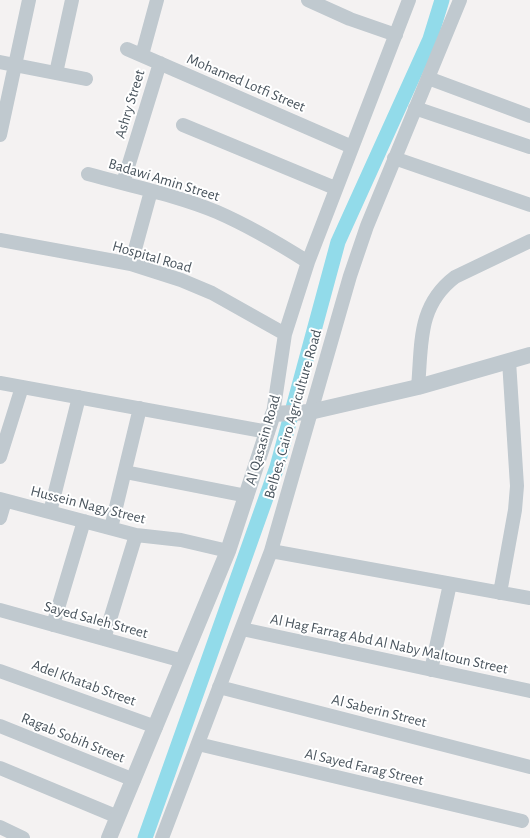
<!DOCTYPE html>
<style>
body{margin:0}
canvas{display:block;background:#f4f2f2}
</style>
<canvas width="530" height="838"></canvas>
<script>
const ctx = document.querySelector('canvas').getContext('2d');
ctx.lineJoin = 'round';
function stroke(path, color, width, dash) {
  ctx.strokeStyle = color;
  ctx.lineWidth = width;
  ctx.lineCap = dash ? 'butt' : 'round';
  ctx.setLineDash(dash || []);
  ctx.stroke(path);
}
function label(font, color, halo, rows, align = 'center') {
  ctx.font = font + ' "Alegreya Sans",sans-serif';
  ctx.lineWidth = 4;
  ctx.setLineDash([]);
  ctx.textBaseline = 'middle';
  ctx.strokeStyle = halo;
  ctx.fillStyle = color;
  for (const [text, x, y, turn = 0] of rows) {
    ctx.save();
    ctx.translate(x, y);
    ctx.rotate((+turn || 0) * Math.PI / 180);
    ctx.textAlign = isNaN(turn) ? turn : align;
    if (halo) ctx.strokeText(text, 0, 0);
    ctx.fillText(text, 0, 0);
    ctx.restore();
  }
}
stroke(new Path2D(`
 M145,838L277,467L338,242L430,39L442,0`), '#92dbea', 15);
stroke(new Path2D(`
 M308,0L350,19L396,35
 M127,49L352,147
 M142,55L157,0
 M0,62L86,79
 M56,73L72,0
 M428,78L530,116
 M415,108L530,147
 M183,125L335,188
 M0,135L29,0
 M394,158L530,205
 M88,174C131,186 176,195 217,212C249,226 278,243 308,262
 M123,183L160,63
 M0,240L131,264L181,280L212,293L285,334
 M131,264L151,191
 M0,383L268,432
 M418,387C422,344 417,306 455,277L530,241
 M273,414L285,334L308,262L409,0
 M0,457L22,387
 M125,472L247,496
 M0,499L136,535L181,540L228,551
 M50,512L79,397
 M0,518L5,501
 M111,528L140,408
 M271,551L530,598
 M500,593L515,510L517,486L509,361
 M0,610L183,661
 M53,625L84,521
 M242,629L530,691
 M104,639L136,535
 M431,670L450,584
 M0,671L156,727
 M219,687L530,767
 M0,726L134,780
 M198,744L522,821
 M0,768L118,817
 M0,827L23,838
 M162,838L271,551L350,276L367,226L460,0`), '#c0c9cf', 14);
stroke(new Path2D(`
 M109,838L228,551L273,414L310,412L418,387L530,355`), '#c0c9cf', 16);
label('15px', '#4a555e', '#fff', [
 ["Mohamed Lotfi Street",246,83,23],
 ["Ashry Street",130,104,-73],
 ["Badawi Amin Street",164,180,17],
 ["Hospital Road",152,257,16],
 ["Belbes, Cairo Agriculture Road",293,414,-74],
 ["Al Qasasin Road",263,440,-74],
 ["Hussein Nagy Street",88,505,14],
 ["Sayed Saleh Street",96,620,15],
 ["Al Hag Farrag Abd Al Naby Maltoun Street",389,644,12],
 ["Adel Khatab Street",84,683,20],
 ["Al Saberin Street",379,711,14],
 ["Ragab Sobih Street",73,738,22],
 ["Al Sayed Farag Street",364,767,13]
]);
</script>
